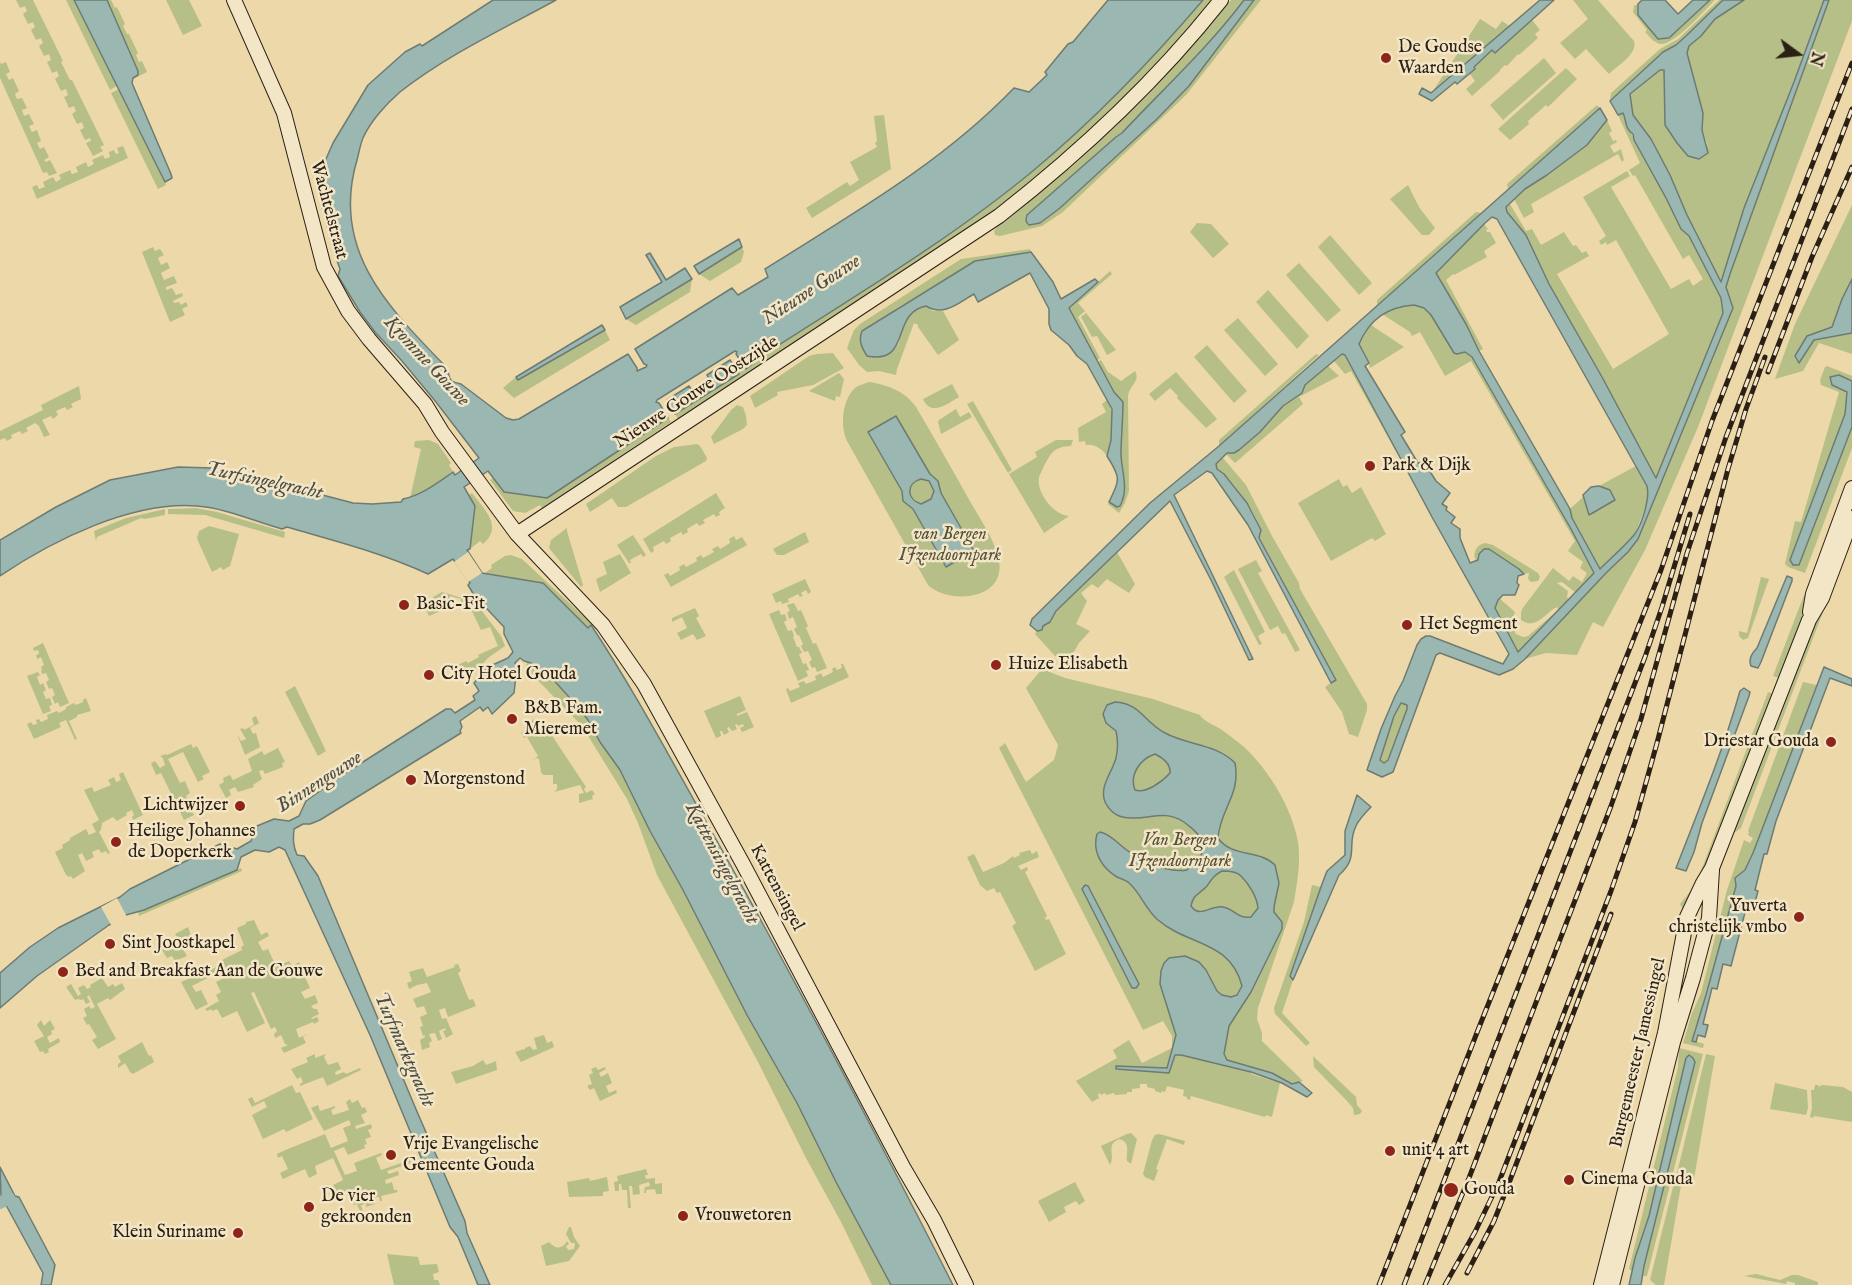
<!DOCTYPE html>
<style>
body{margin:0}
#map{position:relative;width:1852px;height:1285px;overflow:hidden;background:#ecd8a9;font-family:"IM FELL English",serif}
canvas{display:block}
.north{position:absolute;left:1768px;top:24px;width:60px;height:60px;-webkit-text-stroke:4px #f3e6c7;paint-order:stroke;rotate:105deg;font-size:16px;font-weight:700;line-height:24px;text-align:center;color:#2c2015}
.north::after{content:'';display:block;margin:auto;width:21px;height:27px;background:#2c2015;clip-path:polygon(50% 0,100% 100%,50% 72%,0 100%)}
</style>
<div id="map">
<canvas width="1852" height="1285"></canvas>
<div class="north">N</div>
</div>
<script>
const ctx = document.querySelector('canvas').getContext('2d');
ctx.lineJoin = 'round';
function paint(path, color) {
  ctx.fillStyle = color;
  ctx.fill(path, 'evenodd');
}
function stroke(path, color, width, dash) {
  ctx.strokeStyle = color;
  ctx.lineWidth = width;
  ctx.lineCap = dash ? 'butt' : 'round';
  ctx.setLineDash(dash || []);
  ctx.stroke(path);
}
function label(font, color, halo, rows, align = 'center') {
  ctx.font = font + ' "IM FELL English",serif';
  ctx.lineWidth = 5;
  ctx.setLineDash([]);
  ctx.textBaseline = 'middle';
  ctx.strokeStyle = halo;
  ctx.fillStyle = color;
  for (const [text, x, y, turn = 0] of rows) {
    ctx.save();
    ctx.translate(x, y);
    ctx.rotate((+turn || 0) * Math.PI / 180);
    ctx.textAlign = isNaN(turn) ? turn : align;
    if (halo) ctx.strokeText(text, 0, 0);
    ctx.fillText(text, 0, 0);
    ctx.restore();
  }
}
paint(new Path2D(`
 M16,0H33L63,61L61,62L70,80H72L104,145L100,147L103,151L93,156L86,143L91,141L90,138L85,140L80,130L84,128L82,122L77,124L72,114L76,111L74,106L69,108L64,97L68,95L66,89L61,91L55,79L59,76L57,71L52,73L47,62L51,60L49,54L44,56L39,46L43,43L41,38L36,40L31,30L35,27L33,22L28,24L23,14L27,11L25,6L20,8Z
 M66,0H74L117,86L110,90Z
 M107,0H111L115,8L117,7L125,24L123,26L127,34H129L138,53L136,55L139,62L142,61L147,72L133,79L138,71Z
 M166,0H189L202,26L183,35Z
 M1203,0H1215L1194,27L1099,125L994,213L679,420L675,414C726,382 773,349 823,316C894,270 968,225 1033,171C1094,120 1151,61 1203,0Z
 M1231,0H1244C1208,48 1163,89 1122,133L1116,137L1060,208L1157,119L1189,86L1254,0H1261L1186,95L1063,212L1042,226L1000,236L995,235L994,231L998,225L1073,166L1111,131L1155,88Z
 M1573,0H1598L1634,41C1638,54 1618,65 1609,74L1586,49L1575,59L1560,43L1588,19Z
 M1710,0H1715C1705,10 1674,46 1660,44C1653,42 1649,36 1645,32L1647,30L1633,12L1634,6L1638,4V15L1669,38Z
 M1719,0H1723L1686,36L1676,45L1663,52L1610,101L1611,93L1660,49L1678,39Z
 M1744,0H1824L1794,82L1744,208L1721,283L1687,215L1670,175L1651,139L1633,115L1630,94L1660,70H1664L1665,77L1664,95L1708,146L1702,130L1703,113L1687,53L1688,47L1701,36L1715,19Z
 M1829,0H1852V21L1698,427L1645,550L1603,627L1593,622L1577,655L1546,653L1525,659L1607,572L1628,552L1733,308L1726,287L1730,274Z
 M1480,19L1496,29L1502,21L1511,27L1431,94Z
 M1532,20L1540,30L1535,34L1538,38L1519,55L1518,54L1507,66L1505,65L1500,70V71L1472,96L1466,89L1475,81L1470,74L1475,69L1474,67L1492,50L1495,53Z
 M1544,58L1556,73L1503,120L1490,105Z
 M0,62L1,64L6,62L10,72L6,74L9,80L13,78L19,91L15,94L17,99L22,98L27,108L22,110L24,116L29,114L34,124L29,126L32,132L37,130L41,141L37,143L40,149L44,147L49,157L44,160L46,162L50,160L57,173L49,176L47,172L43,173L0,78Z
 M1566,68L1577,79L1548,107L1546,105L1528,121L1529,124L1510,140L1498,129Z
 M119,89L165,182L166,185L158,189L111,93Z
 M1597,105L1600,108L1508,189L1507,184Z
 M1623,112L1634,140L1666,198L1681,229L1689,236L1721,298L1723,313L1656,478L1602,377L1549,284L1526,235L1507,212L1506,207L1510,204L1526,231L1532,229L1541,245L1564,232L1573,246L1576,245L1582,253L1586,251L1589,256L1557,274L1613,369L1669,334L1616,240L1607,245L1606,242L1601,245L1599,241L1606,236L1583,197L1627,171L1630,176L1611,187L1671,289L1689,279L1693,286L1703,279L1689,255L1683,259L1635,175L1633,176L1629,170L1640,163L1618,115Z
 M884,115L891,169L812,218L806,208L847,182L850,186L859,180L850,162L877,147L875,143L877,141L874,116Z
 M1607,120L1612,131L1609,133L1613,141L1616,140L1617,142L1610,146L1614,153L1621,149L1624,160L1622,162L1618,154L1531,204L1534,212L1524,218L1514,199L1525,189L1547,175L1581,150L1596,135Z
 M123,146L128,158L37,199L32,187L37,185L39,189L45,187L43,182L53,177L56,182L61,179L59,175L70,170L72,174L78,172L76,167L86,162L88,167L94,164L92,160L103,155L105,159L110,157L109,152L114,150L116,154L119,153L117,148Z
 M1408,185L1419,207L1435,228L1429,235H1422L1390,199Z
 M1852,205V279L1842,299L1832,327L1808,336L1799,362L1814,340L1852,333V354L1819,343L1803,371L1775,379L1795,324Z
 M1476,212L1481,213L1377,305V300Z
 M1197,223L1211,224L1229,244L1213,258L1190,232Z
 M1484,224L1488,229L1486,230L1487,232H1490L1496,243L1484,251L1487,257L1454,275L1453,274L1446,280L1483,349L1479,351L1466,324L1436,272Z
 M1330,235L1372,283L1359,295L1318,247Z
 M153,247L155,251L160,249L164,255L158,258L161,265L167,262L170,268L161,273L164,280L174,276L177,283L166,287V290L172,288L176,295L182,293L183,296L173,301L174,303L179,302L181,305L186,302L188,306L182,309L185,315L170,322L142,252Z
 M742,247L744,252L741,262L710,281L699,274Z
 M1030,249L1031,252L975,261L894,310L898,346C902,329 907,310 926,306L933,311H943L959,340L938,355L918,327V325L914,323L897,369L896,375L879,371L867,372L859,365L847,348L854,330L860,324L961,259Z
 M1299,263L1341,310L1327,322L1286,275Z
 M1110,271L1112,274L1078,303L1085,311L1078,317L1100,358L1097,360L1069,308Z
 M692,279L690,292L636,325L626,319Z
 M1268,290L1309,336L1297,349L1256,302Z
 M1414,305L1424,308L1431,315L1457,354L1465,352L1472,357L1571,529L1594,573L1576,593L1562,582L1557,583L1568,591L1567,597L1569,600L1518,652L1495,608L1499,598L1515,612L1511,625L1516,634L1523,637L1528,636L1558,610L1557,607C1545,612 1537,631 1521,620V613L1522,609L1553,568L1569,581L1573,576L1582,582L1587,573L1580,568L1583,562L1568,551L1575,541L1471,361L1445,376L1420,332L1412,336L1410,332L1382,314L1405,306Z
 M1086,313L1116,350L1107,355L1097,336L1092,337L1081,317Z
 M1238,318L1278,364L1265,376L1224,330Z
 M1371,325L1404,347L1370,368L1368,361L1359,344Z
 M605,330L610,340L514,398L503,388L516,377L518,380Z
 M1207,345L1247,391L1234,403L1194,357Z
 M833,353L844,368L813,385L777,392L778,395L755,408L750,396L809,356L817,354Z
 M1316,354L1319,355L1219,446V440Z
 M1342,354L1345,355L1431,514L1351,371L1345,374L1334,361Z
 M1101,360L1108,372L1121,381L1135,371C1141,381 1129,386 1128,396L1129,491L1125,503L1119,513L1108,504L1109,502L1117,507L1125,484L1121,456L1123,403L1114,392L1098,362Z
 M1328,366L1339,376L1299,397L1303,404L1235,463L1226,454L1239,450L1260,432L1283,406L1302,393L1305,385Z
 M1827,366L1852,376V381L1839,375L1832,385L1847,392L1845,414L1791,560L1799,565L1852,427V448L1805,573L1788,567L1785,564L1795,521L1801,522L1839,392L1821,385L1820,380L1825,367Z
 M1176,372L1217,419L1206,428L1177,398L1178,396L1170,388L1155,401L1149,394Z
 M839,373L844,379L840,397L836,396L835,401L809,391Z
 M869,382C888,385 905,391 916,407C935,439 953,471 971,503C982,522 995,540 999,561C1006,600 949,605 928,585L847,441C840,426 842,400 855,388C859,385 864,384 869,382Z
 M952,384L959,397C947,404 931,417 923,399Z
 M79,386L81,399L71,404L73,407L67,410L65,407L56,411L58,415L53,419L51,416L42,420L50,435L44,437L39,426L35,423L26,428L28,431L22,434L20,431L11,435L12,438L7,441L5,438L0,440V431L43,410L41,405Z
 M1107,400C1117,417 1112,438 1107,456C1102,449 1095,444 1086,445L1085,441L1079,442L1078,428L1106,412L1102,404Z
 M973,401L1012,470L1008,473L967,404Z
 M737,405L743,407L746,416L747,425L743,429L714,444L711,437L731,410Z
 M956,409L960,417L969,412L972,417L941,434L938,422L939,420Z
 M668,418L671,422L542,508L540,505L525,513L513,511L490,480L494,478L504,492Z
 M429,440L438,444L451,463L449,465L453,472L423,493L410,498L421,449L414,447L415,441Z
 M1056,440H1073L1071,446C1053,447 1051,453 1043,468C1042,471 1040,474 1039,477C1036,493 1054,515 1069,516L1044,533L1009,474L1037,457L1035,452Z
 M697,444L700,446L707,458L706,461L626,507H618L612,498L590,512L586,504L656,456L674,447Z
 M1223,458L1246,485L1272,536L1299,583L1300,589L1367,704V710L1358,737L1349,734L1342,712L1325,687L1335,680L1258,538C1261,534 1262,534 1260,529C1256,513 1237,487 1225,475C1221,471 1218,471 1216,464L1218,460Z
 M1636,466L1647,486L1649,494L1648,501L1635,534L1600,570L1572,518L1570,509L1583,497L1589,515L1614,500L1610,490L1599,486Z
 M1339,479L1343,487L1347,485L1352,493L1361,487L1386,534L1375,541L1372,538L1331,561L1298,503Z
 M472,493C484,509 504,527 483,544L480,541L470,549L475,506L469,495Z
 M716,493L725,508L719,512L720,515L716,517L714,514L703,520L705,523L699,526L697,523L687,529L688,532L683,535L681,532L670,538L671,541L666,544L664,541L653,547L654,551L651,553L643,539Z
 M196,508L217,512L285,532L284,538L205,515L168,514V509Z
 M165,509V515L145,519L141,518L97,537L96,541L94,531L126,518Z
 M209,526L239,534L230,566L223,570L221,567L212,572L198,541L197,538L199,531Z
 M567,528V531L583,585L581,587L549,548L551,540Z
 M805,532L809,542L784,555H777L773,549Z
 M633,535L646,555L643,557L641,554L630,560L631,563H629L617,545Z
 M734,536L736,540L742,537L747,545L671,587L664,575L668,573L670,576L680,570L679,567L684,564L686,567L697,561L696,558L701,555L703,558L714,552L712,549L718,546L720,549L730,543L729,539Z
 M1485,543L1493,545L1538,573L1540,577L1538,581L1531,582L1528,579L1529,573L1524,574L1519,569L1493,552L1476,561C1472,553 1476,545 1485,543Z
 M1117,552L1135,584L1129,593L1107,579L1098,588L1092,584L1081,593L1087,601L1076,624L1090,631L1079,643L1068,662L1055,656L1035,634L1037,631L1042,630L1043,626L1050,622L1056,611Z
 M620,554L631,573L600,592L596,579L607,574L603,562Z
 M511,555L522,559L592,624L588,628L543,583L487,574L486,572L492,568L491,565L505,556Z
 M1256,560L1262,571L1258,573L1300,650L1295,652L1285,633L1282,634L1278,626L1270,630L1238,569Z
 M1234,570L1265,632L1258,636L1262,644L1259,645L1224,577Z
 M1761,577L1769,579L1748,638L1743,640L1739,636V631L1747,633Z
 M805,579L811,592L808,594L806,590L801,593L803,596L800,597L798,594L788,599L789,602L782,604L781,601L776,603L772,594Z
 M442,592L475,602L501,636L505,646L488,658L480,667L457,672L454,667L466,661L468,663L479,657L478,655L498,646L490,627L481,630L468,603L460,606L461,599L450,596L448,601L453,603L452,606L429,616L425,607L428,600Z
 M1806,594L1809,596L1779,678L1773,676L1804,595Z
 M794,603L798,611L801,610L808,626L806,628L813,644L816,643L827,668L817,672L815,667L812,668L809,662L812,660L808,651L804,652L801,646L803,644L799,635H797L794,629L797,627L793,617L789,619L787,612L790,611L787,605Z
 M695,608L699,616L696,618L706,636L697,640L693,634L681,640L677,633L687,628L682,617L672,622V618Z
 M779,610L781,615L785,614L787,620L784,622L788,631L792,630L794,636L793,637L797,647H799L802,653L799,654L803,664L806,663L809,670L806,671L808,676L798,681L769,614Z
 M1821,611L1823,612L1741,828L1734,833L1818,613Z
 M43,643L69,703L60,707L58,702L55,704L52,697L55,695L52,688L49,689L46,682L49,680L46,673L42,674L41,671L42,670L41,667L44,665L41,657L37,659L36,655L39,654L38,650L34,651L33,648Z
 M527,662H531L550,676L578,707L588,720L600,742L620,770L650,831L683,890L747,1015L797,1103L836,1182L891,1285H872L841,1222L806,1158L758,1062L657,875L638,823L627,799L582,726L526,668Z
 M841,664H843L849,677L791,703L786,689L788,688L790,691L800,687L798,683L804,681L806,684L816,680L815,676L821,673L823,677L833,672L832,669L835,667L837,670L842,668Z
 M1042,669L1065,678L1153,699L1200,715C1204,722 1215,725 1222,730C1229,735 1237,741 1244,747C1269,770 1292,808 1298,842C1301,861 1297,883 1294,902L1258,1008L1257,1019L1262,1033V1041L1303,1081L1292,1084L1272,1073L1252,1068L1251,1074L1280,1083L1272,1117L1266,1115L1265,1117L1191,1096L1190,1100L1187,1099V1097L1183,1096L1184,1090L1167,1086L1165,1092L1162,1091L1161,1093L1155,1091V1089L1147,1087V1084H1140V1088L1132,1089V1092H1127V1094L1115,1095L1114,1093L1106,1095L1105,1093L1101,1095L1100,1093L1098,1094L1099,1098L1092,1102L1076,1081L1117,1058L1113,1050L1129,1040L1142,1063L1172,1048V1036L1163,1021L1143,1030L999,748L1005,743L1026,782L1054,760L1058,745L1026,688Z
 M38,672L40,675L37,677L40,685L43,683L46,690L43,692L46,699L50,698L52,705L49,706L51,711L43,714L27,676Z
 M1803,682L1817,685L1753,853L1745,870L1738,875L1735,882L1736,886L1706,995L1692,1040L1704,1044L1703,1048L1683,1043L1692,1013L1701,993L1727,890L1744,840L1750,843L1753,838L1748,835L1749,832L1748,831Z
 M295,686L326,751L318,756L285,692Z
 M1768,692L1773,694L1713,851L1688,908H1682L1680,904L1694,887L1704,863Z
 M740,696L746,710L737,714V716L747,712L754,727L742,732L740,728L744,726L743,724L738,726L737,724L735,725L737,729L732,731L729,727L727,728L729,732L724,735L722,731H720L721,736L716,738L704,711Z
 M86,698L91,711L77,715V717L69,721L77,739L75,740L66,720L59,723L61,727L34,739L27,724L31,722L33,725L37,724L36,720L39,719L41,722L48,719L47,715L57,711L59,713L66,709V707L74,703L76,705L83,702V700Z
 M1401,703L1407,705V709L1387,760L1384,763L1380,760L1394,716Z
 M256,716L259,723L250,728L253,734L256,733L260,747L245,755L237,734L241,741L246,739L240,729L243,728L244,730L254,725L252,718Z
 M534,719L546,735L553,730L551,734L586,787L584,789L586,793L592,790L595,794L592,796L593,799L579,803V794L584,793L580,785L554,792L557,789V784H553V775H543L541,772L539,759L536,758L531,761L538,756L527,737L524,738L521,733L525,730L524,727Z
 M191,744L193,748L197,746L210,772L202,776L204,779L198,782L183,752L168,759L180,783L185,781L190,793L186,796L193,808L191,809L194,815L184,820L161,773L156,775L151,763L155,761L160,768L165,765L163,758L160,756L166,754L167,755Z
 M278,748L285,762L282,763L283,767L265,774L263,770L259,771L262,779L253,785L254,787L238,792L235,787L229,790L231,795L226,798L219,785L224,782L223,778L230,775L233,780L252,771L248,759L262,751L264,755Z
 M123,772L143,815L133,820L132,817L134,815L132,810L126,813L127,815L117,821L113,817L102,823L101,830L99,832L110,853L108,854L106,851L101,853L99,849L92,852L94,857L86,861L82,853L78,855L85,871L73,879L71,876L69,877L66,875L55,852L63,848L62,845L70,840V838L86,829L89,835L96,832L92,824L99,820L84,790L92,787L94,792L111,785L108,780L114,777L116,782L121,780L119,774Z
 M1030,850L1032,854L1037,851L1039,857L1018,866L1021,870L1027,867L1028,870L1025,872L1047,916L1045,918L1046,920L1049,919L1066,954L1035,971L1012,926L1016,923L1000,892L997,893L994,888L987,891L980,885L967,857L974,854L983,872L1004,863L1013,856L1014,858L1020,855L1019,853Z
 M241,868L242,871L139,916L138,912Z
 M1312,885L1321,887L1290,976L1293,980L1282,1013L1310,1043L1306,1046L1275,1014L1274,1008L1304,922Z
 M254,920L261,935L267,932L269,936L258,942L263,951L268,949L275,964L273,965L274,968L289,961L292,966L299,962L301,967L295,970L296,974L308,968L309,970L303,973L310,988L301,992L305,999L315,995L318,1003L311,1006L314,1009H317L319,1014L311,1018L312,1019L317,1017L319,1021L314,1024L313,1022L296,1029L299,1038L307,1034L303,1037L306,1043L284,1053L281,1048L288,1045L285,1044L281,1035L275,1038L274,1034L277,1031L275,1027L271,1029L254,992L251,993L265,1023L247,1032L237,1011L222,1018L217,1009L212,1011L211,1009L207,1011L205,1009L219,1001L216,995L221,992L216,982L238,971L235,964L192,986L196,992L201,990L208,1004L196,1010L181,982L219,966L218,962L242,950L241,947L244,945L237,928L246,924V922Z
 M188,927L192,938L180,944L187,956L175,961L172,956L167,958L157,942L161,940L164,945L177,938L175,934Z
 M458,964L461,971L458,973L469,1000L473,999L476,1006L448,1017L445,1008L439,1010L442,1019L446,1018L453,1034L446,1038L443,1031L446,1030L445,1028L439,1031L442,1039L438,1041L435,1033L429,1034L432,1041L429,1043L430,1047L422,1050L420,1040L425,1037V1035L423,1036L420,1027L423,1026L420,1017L427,1014L424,1006L417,1008L413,999L431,992L427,983L417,985L409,989L407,983L412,981L409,972L423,968L427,977L455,967L454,965Z
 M102,978L108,987L113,984L115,987L122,983L125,989L110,1000L108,998L97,1004L116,1039L98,1049L92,1040L97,1037L89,1024L87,1025L83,1018L87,1016L84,1009L89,1006L91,1009L95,1007L89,995L87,997L90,1002L86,1004L83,999L81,1000L78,999L75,1000L66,987L71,984L78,996L81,994L78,988L84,985L87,989L91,987L90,985Z
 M41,1020L44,1026L50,1020L55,1029L51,1031L52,1034L47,1037L50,1043L59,1038L60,1042L48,1049L49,1052L45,1054L43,1051L40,1052L34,1041L44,1036L37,1025Z
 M544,1035L547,1043L552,1041L554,1047L521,1062L515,1052L524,1049L525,1050V1048L530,1046L533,1050L537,1049L534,1038Z
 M142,1042L149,1056L151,1055L154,1062L133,1074L130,1072L125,1063L118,1068V1064L121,1062L118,1056Z
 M1679,1048L1703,1054L1647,1276H1643L1644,1266L1695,1062L1686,1058L1649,1216L1632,1271L1629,1269L1678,1067Z
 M315,1054V1058L326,1054L324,1057L328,1065L338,1062L341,1069L335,1072L336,1075L344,1072L346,1074L360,1068L361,1070L327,1086L323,1077L300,1086V1084L303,1082L301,1077L297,1079L291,1069L308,1062L306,1058Z
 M1706,1054L1715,1056L1694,1179L1676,1177Z
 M1313,1056L1356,1097L1357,1105L1362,1111L1360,1114L1354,1115L1353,1108L1347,1101L1314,1067Z
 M483,1060L486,1065L496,1061L497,1070L456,1084L451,1072L473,1066Z
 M596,1067L598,1070L605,1067L606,1069L599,1073L601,1077L608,1073L612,1083L606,1086L609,1093L616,1090L617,1093L600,1101L594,1088L590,1090L587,1086L592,1084L589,1075L593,1073L591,1069Z
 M1775,1083L1807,1090L1808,1108L1806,1115L1770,1109Z
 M292,1085L296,1093L300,1092L313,1119L286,1132L284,1129L263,1139L252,1115L267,1107L264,1101L252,1107L248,1099L252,1097L255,1103Z
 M1815,1085H1818L1819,1087L1822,1085L1843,1087L1852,1092V1122L1814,1116L1813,1118L1810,1117L1812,1108L1811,1090H1814Z
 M350,1099L352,1103L358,1100L362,1108L365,1107L367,1112L361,1115L365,1123L355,1126L356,1129L371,1124L372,1128L368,1130L371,1137L365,1139L367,1144L364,1145L365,1148L348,1155L344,1147L334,1151L345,1175L357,1171L354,1163L381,1153L382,1155L376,1158L381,1170L410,1160L411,1163L387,1171L389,1174L398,1171L399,1175L385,1180L386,1184L392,1182L394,1190H397L398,1192L381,1196L382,1201H380L379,1197H375V1204L366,1207V1204L361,1205L364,1216H362L357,1204L354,1205L351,1195L347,1196L345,1192L341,1193L340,1191L336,1192L333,1185L343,1180L333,1158L315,1166L317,1174L309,1178L305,1169L283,1179L280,1173L288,1169L282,1156L278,1158L277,1154L283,1151L325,1134L331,1148L348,1141L343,1128L351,1125L349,1120L324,1131L311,1108L318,1105L320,1111L335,1106V1108L331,1110L333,1115L349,1110L346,1102Z
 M1131,1133L1137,1139L1131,1164L1127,1161C1126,1152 1131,1142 1119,1139C1105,1145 1116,1155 1110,1165L1101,1146L1127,1134Z
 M1159,1134L1185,1141L1184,1145L1167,1139L1156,1169L1158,1170L1154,1181L1145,1177L1143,1174L1152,1140L1155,1135Z
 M646,1169L648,1175H645L646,1179L655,1178V1184L662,1183V1194H656L655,1189L646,1190V1193H644L645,1187L650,1186L649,1182L639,1185L640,1194L633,1195L632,1186H629L631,1208H628L627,1190H622L621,1184H619V1191H615L614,1182L618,1181L617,1176Z
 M607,1177L609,1191L603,1192V1196L569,1197L567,1182L589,1178L590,1181Z
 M1075,1182L1085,1201L1079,1205L1076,1201L1064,1207L1066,1212L1049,1222L1038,1201Z
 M1676,1184L1681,1186L1680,1191L1664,1285H1656L1650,1280L1673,1187Z
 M569,1227H571L574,1237L580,1246L569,1261L546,1266L541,1246L549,1242C555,1249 562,1250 567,1241L569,1244L566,1246L568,1250L574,1249L575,1243H571L566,1234Z
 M387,1254L418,1257L420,1265L437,1264L439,1272L433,1274L434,1280H438L440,1285H444H394Z
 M1756,1274L1780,1280L1792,1275H1798L1818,1282V1285H1795V1283L1787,1281L1786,1284L1744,1276Z`), '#b7bf89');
const water = new Path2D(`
 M74,0H107L138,71V75L133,78L132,83L171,174L172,178L165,182Z
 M493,0H556C503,29 447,55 400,92C386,104 370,122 363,138C360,145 359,153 357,160C330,251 389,308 447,368C451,380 447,381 461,384L506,418L513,420L519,419L628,354L637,368V371L646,367L647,365L644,364L635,349L732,288L738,295L768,277L765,269C852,214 942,163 1014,88L1029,92L1047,75L1045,72L1068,44L1073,42L1108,0H1203C1151,61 1095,119 1034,170C951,239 858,294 768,352L746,369L736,354L737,352L735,351L657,400L656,402L659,403L668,418L547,498L504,492L488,471L464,487L475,506L470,549L467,550L482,573L543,583L588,628L591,625C634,690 670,758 708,825C793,976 874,1130 953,1285H891L836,1182L797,1103L747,1015L683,890L650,831L620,770L600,742L588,720L578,707L550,676L531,663L524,661L520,658L515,663L517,667L514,693L492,714L488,707L483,711L480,707L460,721L462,727L460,731L461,733L320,820L310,824H303L294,829C293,839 293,846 297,855L304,856L318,876L418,1114L465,1221L467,1233L490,1285H478L458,1237L450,1227L370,1035L285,850L279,847L269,852L255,850L241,857L237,870L144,910L126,915L109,925L37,976L0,1008V973L30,947L58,928L120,897L130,889L220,844L237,849L251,841L257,826L274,819L289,821L299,816L306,801L341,776L446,709H451L455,713L475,700L473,696L479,691L474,683L488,667L508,658L513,652L504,634V627L474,595L468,585L470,583L453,559L428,574C383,553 335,541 287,527L282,529C254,521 225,508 197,506C132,501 53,540 0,576V540L56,507L110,480L178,467L212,468L231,471L353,503L372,504L401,502L403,499C422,495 437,483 453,472L455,475L479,458L436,402L402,361L375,332L360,312L338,276L340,269L335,255L321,203L318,177L333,143L368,85L405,52L420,44L422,46Z
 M1244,0H1254L1189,86L1157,119L1060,208L1040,223L1029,225C1025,222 1026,219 1027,215L1116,137L1122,133C1163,89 1208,48 1244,0Z
 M1540,0H1554L1495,53L1492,50L1474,67L1475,69L1457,84L1455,82L1432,101L1419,94L1422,88L1431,93Z
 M1642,0H1665L1678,14L1693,0H1710L1669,38L1658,39L1638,15V4Z
 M1723,0H1744L1715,19L1701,36L1689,46L1687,53L1703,113L1702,130L1708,153L1699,159L1688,156L1677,143L1665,125L1664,70H1660L1630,94L1633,115L1651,139L1670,175L1687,215L1721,282L1744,208L1794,82L1824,0H1829L1730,274L1726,287L1733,308L1638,539L1628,552L1607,572L1525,659L1513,669L1499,675L1440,653L1436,655L1393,772L1382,777L1367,770L1381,729L1395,696L1403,681L1417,645L1421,639L1426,636H1430L1503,664L1509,654L1432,517L1345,355L1342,354L1305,385L1302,393L1283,406L1260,432L1239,450L1234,453H1227L1216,464L1217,469L1224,474L1247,503L1261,530L1259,538L1336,680L1331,683L1248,525L1212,473L1207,471L1174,495L1253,659L1249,660L1211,580L1170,501L1056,611L1050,622L1043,626L1042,630L1037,631L1030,625L1032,619L1150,503L1219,446L1600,108L1607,120L1587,145L1547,175L1525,189L1506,207L1507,212L1526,235L1549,284L1602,377L1656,478L1723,313L1721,298L1689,236L1681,229L1666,198L1634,140L1633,134C1624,128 1627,121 1623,113L1618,115L1610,101L1663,52L1676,45L1686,36ZM1492,217L1497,219L1647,486C1650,499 1642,525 1634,535C1624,547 1611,558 1600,569L1572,518L1570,509L1479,351L1466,324L1436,273L1485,223ZM1414,305L1424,308L1431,315L1454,353L1457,354L1465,352L1472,357L1571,529L1594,573L1518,652L1495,608L1498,600L1503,595H1515L1519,585L1517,583L1518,576L1524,574L1519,569L1489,549H1484L1479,554L1478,560L1470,563L1460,538V529L1451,523L1455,517L1446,510L1447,507L1442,504L1450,493L1436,481L1424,462L1418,463L1401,435L1405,432L1365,366L1369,363L1368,361L1359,344C1370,319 1387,307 1414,305ZM1401,703L1407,705V709L1388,760L1384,763L1380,760L1394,716Z
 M739,239L742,247L699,274L694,266Z
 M1031,252L1053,282L1061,299L1095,279L1098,282L1069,308L1114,392L1123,402C1123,420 1121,438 1121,455C1122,473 1129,489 1120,506L1117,507L1109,502C1120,479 1121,478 1107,456L1111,440L1112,409L1087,364L1077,356L1069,345L1051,330L1049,324V309L1030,273L978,302L974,294C958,303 944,317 926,306C890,313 912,365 867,356C862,348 858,341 862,331L975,261Z
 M650,253L666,280L685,268L692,279L626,319L620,307L662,282L646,255Z
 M1852,279V333L1814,340L1799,363L1795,356L1807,336L1832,327L1842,299Z
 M602,325L605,330L518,380L516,377Z
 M730,360L739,374L675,414L667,400L689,386L696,396L713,385L707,375Z
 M1839,375L1852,381V427L1799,565H1793L1790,560L1845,414L1847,392L1832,385L1830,377Z
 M896,416L930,474L938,481L941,493L974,551L946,567L913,509L903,501L902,491L868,432ZM921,479L929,481L934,491L931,499L921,504C906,499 906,483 921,479Z
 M1599,486L1610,490L1615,500L1589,515L1583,495L1591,487Z
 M1787,576L1792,578V581L1761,662L1758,668L1751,666C1748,659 1753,652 1757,648Z
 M1824,667L1852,679V686L1830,678L1776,821L1767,854H1764L1755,890L1758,891L1755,902L1748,901L1731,966L1723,964L1717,989L1712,988L1703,1024L1708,1025L1705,1037L1698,1035L1696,1042L1692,1041L1706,995L1736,886L1735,878L1745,870L1753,853Z
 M1744,688L1750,692L1749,696L1702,823L1694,852L1686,871L1676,868C1699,809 1723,751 1740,691Z
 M1115,702C1140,703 1144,722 1165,733C1187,745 1217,744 1235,763C1241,795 1220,809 1218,838C1232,858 1259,849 1275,865L1279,883L1274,907V912L1282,922V929L1251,992L1229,1026L1224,1054L1227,1060L1272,1073L1292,1084L1299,1082L1312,1093L1307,1097L1282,1083L1251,1072L1181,1055H1175L1169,1073L1116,1069V1066L1167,1068L1176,1035L1160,984L1161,971L1164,963L1169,958L1185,956L1199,962L1206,970L1217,991L1222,995L1231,997L1237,995L1242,986C1230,940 1188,946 1158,920C1145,909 1140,892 1129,883C1126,880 1121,879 1117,877C1102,868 1092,852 1097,834L1100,832C1111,834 1119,845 1128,851C1142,862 1168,873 1187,870C1196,862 1208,853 1201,839C1198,833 1194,830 1189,826C1165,805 1148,823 1122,817C1114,815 1109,810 1105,802C1099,786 1112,773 1116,758C1118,749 1118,740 1116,731L1106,723L1103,714L1107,705ZM1155,754C1163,758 1171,764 1170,773C1163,781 1146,794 1135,790C1129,775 1140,759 1155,754ZM1222,871C1228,871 1237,871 1241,876C1249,884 1257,897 1258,908L1251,917C1237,919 1235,909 1223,907C1210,905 1200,919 1191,906C1193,894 1200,894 1207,886C1212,879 1214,875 1222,871Z
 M1357,795L1371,807C1366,812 1359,819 1356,826C1346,845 1360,857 1339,875L1293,980L1290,976L1322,884L1327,871L1345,855V831Z
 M1085,885L1088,886L1139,984L1136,988H1132L1082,889Z
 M1689,1055L1693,1058L1695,1062L1644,1266L1641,1285H1629L1635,1258L1649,1216L1686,1058Z
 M0,1167L15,1196L19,1197L55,1265L51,1285H41L43,1273L1,1196Z`);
paint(water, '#9ab8b1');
stroke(water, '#6e7b73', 1.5);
paint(new Path2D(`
 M468,552L482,573L468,582L454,562Z
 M117,898L127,917L111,925L101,907Z`), '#ecd8a9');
stroke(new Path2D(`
 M0,1203L9,1198`), '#9ab8b1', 12);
const secondary = new Path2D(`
 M234,0L284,113L324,267L348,311L369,339L425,404L442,432L517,534L603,625L644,684L743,864L903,1167L934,1220L966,1285
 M517,534L999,216C1081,152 1156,82 1221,0
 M1810,612L1813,594L1852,488
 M1601,1285L1665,1033L1687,917L1703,883L1712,868L1809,620L1822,598L1852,518
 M1612,1285L1673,1042L1693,978L1709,918L1712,870`);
stroke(secondary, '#2c2015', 16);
stroke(secondary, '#f3e6c7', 14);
const rail = new Path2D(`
 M1768,372L1812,257L1852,167
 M1467,1273L1494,1221L1509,1183L1611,914
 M1379,1285L1478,1030L1661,570L1712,421L1852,63
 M1404,1285L1645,657L1662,607L1690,514
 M1425,1285L1469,1178L1611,806L1641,719L1687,553L1726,437L1852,109
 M1445,1285L1475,1232L1499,1182L1611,891L1635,822L1657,743L1728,469L1746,409L1765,357`);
stroke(rail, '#2c2015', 5);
stroke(rail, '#f3e6c7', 3, [9]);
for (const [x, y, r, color] of [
 [1386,58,6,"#8f2418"],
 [1370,466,6,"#8f2418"],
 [404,605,6,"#8f2418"],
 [1407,625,6,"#8f2418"],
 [996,665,6,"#8f2418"],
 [429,675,6,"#8f2418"],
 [512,719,6,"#8f2418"],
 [1831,742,6,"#8f2418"],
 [411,780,6,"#8f2418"],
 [240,806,6,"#8f2418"],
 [116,842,6,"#8f2418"],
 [1799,917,6,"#8f2418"],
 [110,944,6,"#8f2418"],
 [63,972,6,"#8f2418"],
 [1390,1151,6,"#8f2418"],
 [391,1155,6,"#8f2418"],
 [1569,1180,6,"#8f2418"],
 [1451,1190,8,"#8f2418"],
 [309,1207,6,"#8f2418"],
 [683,1216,6,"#8f2418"],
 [238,1233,6,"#8f2418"]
]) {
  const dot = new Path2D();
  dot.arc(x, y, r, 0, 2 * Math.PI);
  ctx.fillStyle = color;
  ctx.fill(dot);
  stroke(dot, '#f3e6c7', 2);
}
label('18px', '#2c2015', '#f3e6c7', [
 ["De Goudse",1398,48],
 ["Waarden",1398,69],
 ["Park & Dijk",1382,466],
 ["Basic-Fit",416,605],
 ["Het Segment",1419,625],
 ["Huize Elisabeth",1008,665],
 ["City Hotel Gouda",441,675],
 ["B&B Fam.",524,709],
 ["Mieremet",524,730],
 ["Driestar Gouda",1819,742,"right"],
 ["Morgenstond",423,780],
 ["Lichtwijzer",228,806,"right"],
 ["Heilige Johannes",128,832],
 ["de Doperkerk",128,853],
 ["Yuverta",1787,907,"right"],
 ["christelijk vmbo",1787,928,"right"],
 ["Sint Joostkapel",122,944],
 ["Bed and Breakfast Aan de Gouwe",75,972],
 ["Vrije Evangelische",403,1145],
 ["Gemeente Gouda",403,1166],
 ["unit 4 art",1402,1151],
 ["Cinema Gouda",1581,1180],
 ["Gouda",1464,1190],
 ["De vier",321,1197],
 ["gekroonden",321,1218],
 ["Vrouwetoren",695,1216],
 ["Klein Suriname",226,1233,"right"]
], 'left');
label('18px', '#2c2015', '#f3e6c7', [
 ["Wachtelstraat",328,210,75],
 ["Nieuwe Gouwe Oostzijde",697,393,-33],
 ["Kattensingel",776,888,62],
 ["Burgemeester Jamessingel",1639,1053,-77]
]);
label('italic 18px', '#565038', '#f3e6c7', [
 ["van Bergen",950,535],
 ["IJzendoornpark",950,556],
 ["Van Bergen",1180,841],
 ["IJzendoornpark",1180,862]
]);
label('italic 20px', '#4d4e44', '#f3e6c7', [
 ["Nieuwe Gouwe",812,291,-33],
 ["Kromme Gouwe",426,362,47],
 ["Turfsingelgracht",264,482,12],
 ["Binnengouwe",320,783,-33],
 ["Kattensingelgracht",721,864,62],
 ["Turfmarktgracht",403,1050,66]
]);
</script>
